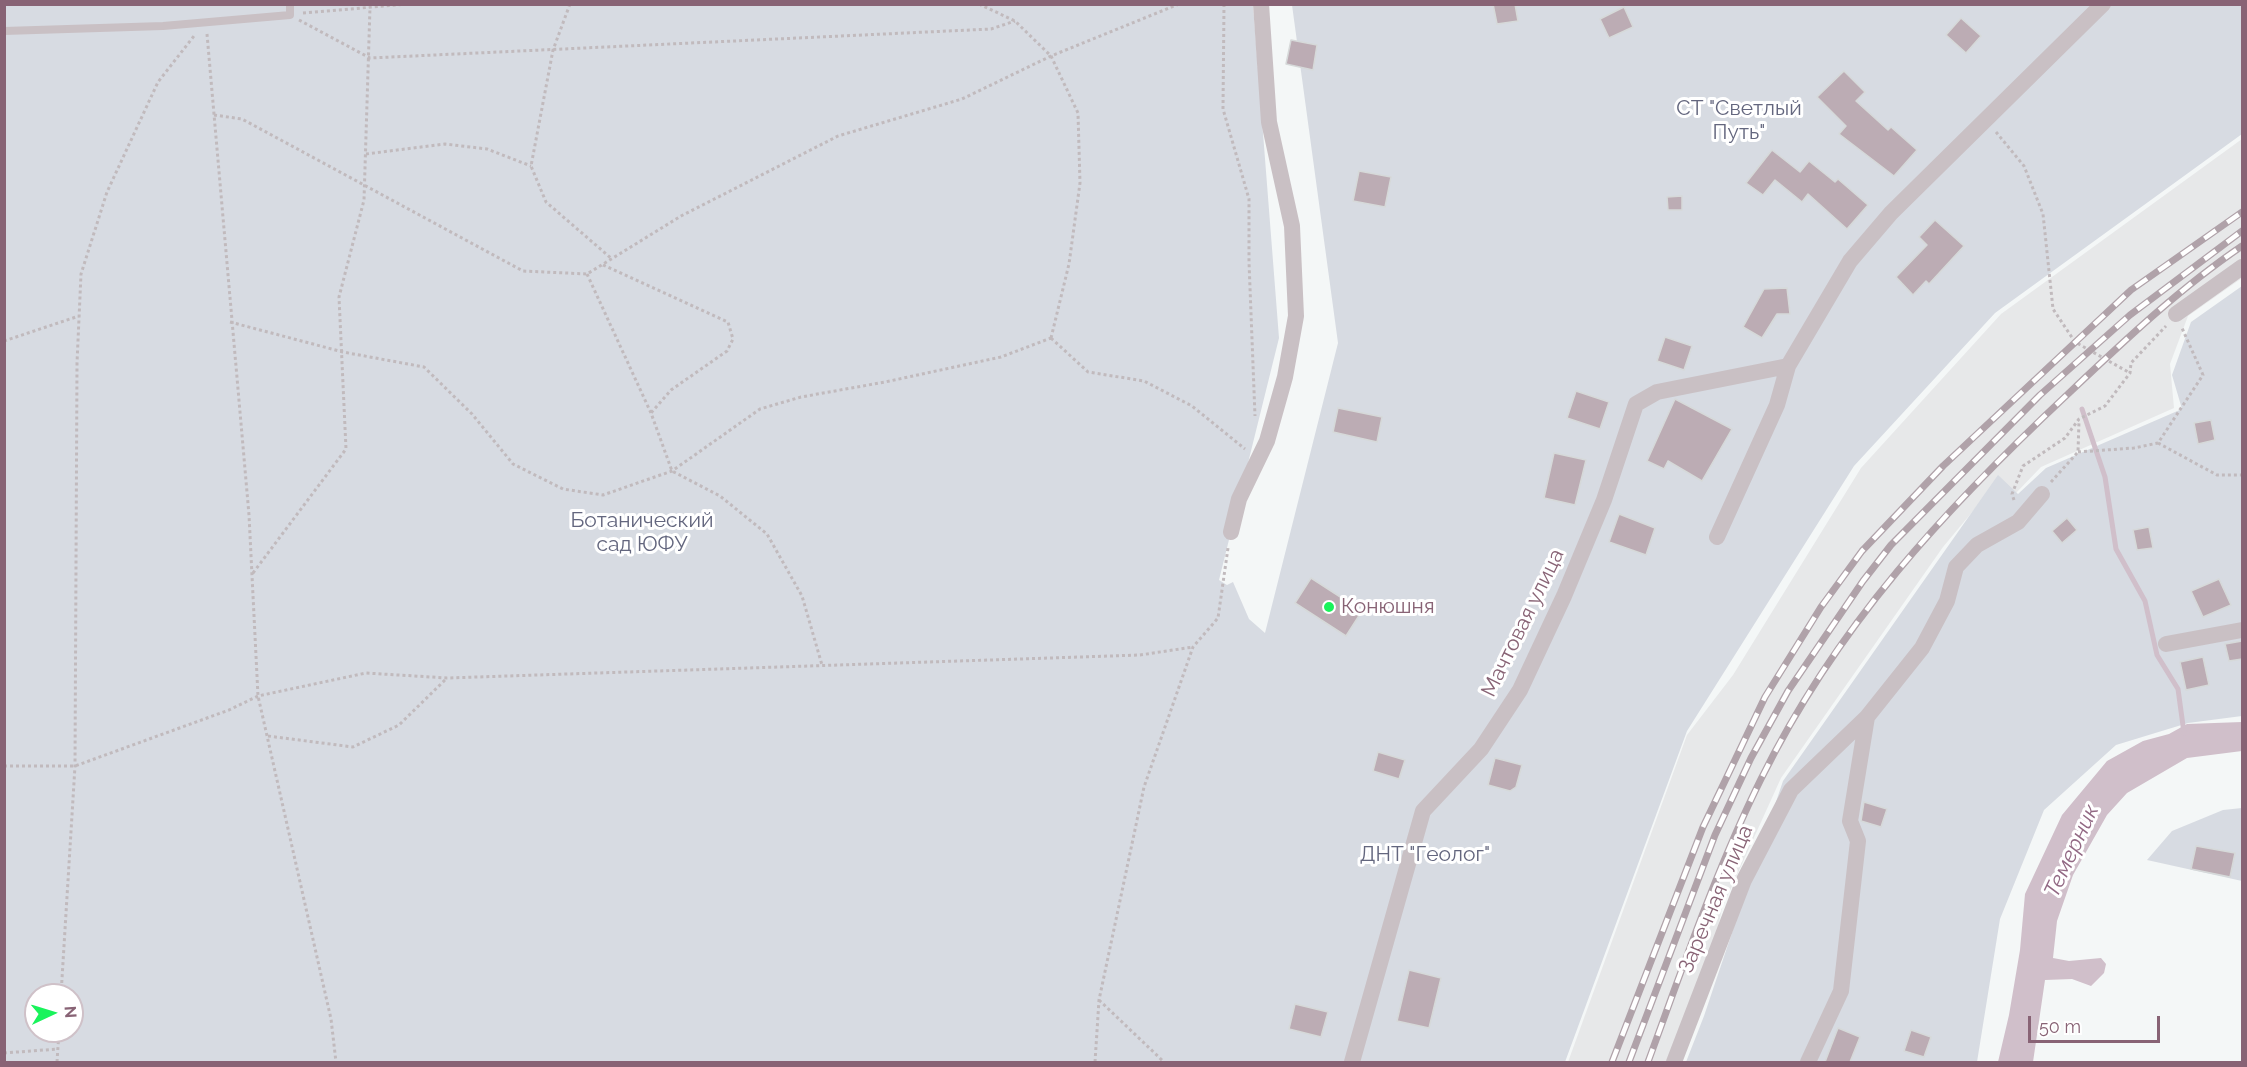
<!DOCTYPE html>
<meta charset="utf-8">
<style>
body{margin:0}
#map{position:relative;width:2247px;height:1067px;overflow:hidden;background:#f4f7f7;font-family:Raleway,sans-serif}
canvas{display:block}
.frame{position:absolute;inset:0;border:6px solid #886375;pointer-events:none}
.north{position:absolute;left:24px;top:983px;width:60px;height:60px;box-sizing:border-box;background:#fff;border:2px solid #cfc1c8;border-radius:50%;rotate:86deg;font-size:16px;font-weight:700;line-height:24px;text-align:center;color:#886375}
.north::after{content:'';display:block;margin:auto;width:21px;height:27px;background:#19f35b;clip-path:polygon(50% 0,100% 100%,50% 72%,0 100%)}
.scale{position:absolute;left:2028px;top:1016px;width:132px;height:27px;box-sizing:border-box;border:3px solid #886375;border-top:0;padding-left:8px;font-size:18px;line-height:21px;white-space:nowrap;color:#886375;-webkit-text-stroke:4px #fff;paint-order:stroke}
</style>
<div id="map">
<canvas width="2247" height="1067"></canvas>
<div class="frame"></div>
<div class="north">N</div>
<div class="scale">50 m</div>
</div>
<script>
const ctx = document.querySelector('canvas').getContext('2d');
ctx.lineJoin = 'round';
function paint(path, color) {
  ctx.fillStyle = color;
  ctx.fill(path, 'evenodd');
}
function stroke(path, color, width, dash) {
  ctx.strokeStyle = color;
  ctx.lineWidth = width;
  ctx.lineCap = dash ? 'butt' : 'round';
  ctx.setLineDash(dash || []);
  ctx.stroke(path);
}
function label(font, color, halo, rows, align = 'center') {
  ctx.font = font + ' Raleway,sans-serif';
  ctx.lineWidth = 6;
  ctx.setLineDash([]);
  ctx.textBaseline = 'middle';
  ctx.strokeStyle = halo;
  ctx.fillStyle = color;
  for (const [text, x, y, turn = 0] of rows) {
    ctx.save();
    ctx.translate(x, y);
    ctx.rotate((+turn || 0) * Math.PI / 180);
    ctx.textAlign = isNaN(turn) ? turn : align;
    if (halo) ctx.strokeText(text, 0, 0);
    ctx.fillText(text, 0, 0);
    ctx.restore();
  }
}
paint(new Path2D(`
 M2242,139V278L2188,316L2170,364L2174,408L2041,467L2016,493L1998,481L1943,547L1781,778L1722,908L1701,1012L1680,1062H1568L1687,735L1733,675L1861,468L2001,314Z`), '#e7e8e9');
paint(new Path2D(`
 M5,5H1253L1279,338L1219,580L1227,585L1233,582L1249,619L1265,633L1338,343L1292,5H2242V134L1995,313L1854,466L1687,731L1565,1062H5ZM36,995H72V1031H36Z
 M2242,286V716L2188,723L2116,745L2044,810L2000,919L1977,1062H1686L1704,1016L1783,781L1998,475L2018,494L2046,468L2182,409L2172,375L2191,322Z
 M2242,808V881L2147,860L2172,831L2223,810Z`), '#d7dbe2');
paint(new Path2D(`
 M2242,722V751L2187,758L2127,793L2107,815L2073,875L2057,921L2053,958L2069,961L2101,958L2106,964L2104,973L2091,986L2072,979L2045,980L2033,1062H1998L2009,1015L2020,950L2025,894L2062,815L2107,761L2143,741L2169,734L2187,724Z`), '#d0bfca');
stroke(new Path2D(`
 M2082,409L2105,477L2116,549L2145,601L2157,655L2178,689L2184,733`), '#d0bfca', 5);
const building = new Path2D(`
 M1493,4H1515L1518,21L1497,24Z
 M1624,7L1633,27L1609,38L1600,19Z
 M1961,18L1981,36L1966,53L1946,35Z
 M1291,40L1317,45L1313,70L1286,64Z
 M1844,71L1865,92L1856,101L1888,130L1891,127L1917,150L1894,176L1839,134L1846,126L1817,97Z
 M1772,150L1800,172L1809,161L1835,182L1838,179L1868,205L1847,229L1808,194L1802,202L1775,180L1763,195L1746,183Z
 M1359,171L1391,177L1385,207L1353,201Z
 M1682,196V210H1668L1667,197Z
 M1935,220L1964,246L1929,284L1926,281L1913,295L1896,277L1927,245L1919,237Z
 M1787,288L1790,314H1777L1762,338L1743,327L1764,289Z
 M1665,337L1692,346L1684,370L1657,361Z
 M1576,391L1609,402L1600,429L1567,418Z
 M1675,399L1732,429L1702,481L1668,461L1664,469L1647,461Z
 M1338,408L1382,417L1377,442L1333,432Z
 M2211,420L2215,440L2198,444L2194,423Z
 M1554,453L1586,460L1575,505L1544,498Z
 M1619,514L1655,528L1646,555L1609,542Z
 M2067,518L2077,530L2062,543L2052,531Z
 M2149,527L2153,548L2137,550L2133,530Z
 M1311,578L1362,611L1346,636L1295,603Z
 M2219,579L2231,605L2203,617L2191,591Z
 M2242,641V659L2229,661L2225,644Z
 M2203,657L2209,685L2186,690L2180,662Z
 M1378,752L1405,760L1399,779L1373,771Z
 M1495,758L1522,765L1516,787L1510,791L1488,785Z
 M1864,802L1887,809L1881,827L1861,821Z
 M2196,846L2235,853L2230,877L2191,869Z
 M1409,970L1441,978L1429,1028L1397,1021Z
 M1295,1004L1328,1012L1321,1037L1289,1029Z
 M1838,1028L1860,1037L1850,1062H1825Z
 M1911,1030L1931,1037L1924,1057L1904,1051Z`);
paint(building, '#bcacb4');
stroke(building, '#d6d9d9', 1.5);
stroke(new Path2D(`
 M570,4L553,50L531,166L546,202L612,259
 M979,4L1015,21L1051,56L1078,113L1080,183L1069,264L1051,338
 M1224,4L1223,109L1249,199V262L1255,416
 M303,13L408,4
 M299,20L370,58L991,29L1015,21
 M207,34L249,515L258,696L331,1019L336,1062
 M214,115L242,119L523,271L587,274L681,216L838,136L962,99L1051,56L1179,4
 M1996,132L2024,166L2043,214L2053,309L2075,342L2130,373
 M366,154L445,144L487,149L531,166
 M603,265L728,322L733,339L727,351L671,390L651,413
 M587,274L651,413L672,471L720,496L767,534L802,596L822,665
 M230,322L343,352L424,367L472,414L513,464L563,489L603,495L672,471L760,409L801,397L885,382L1001,357L1051,338
 M1051,338L1088,372L1144,381L1192,406L1245,449
 M4,341L79,316
 M2158,443L2217,475H2242
 M2078,452L2134,448L2158,443L2203,375L2182,328
 M2051,482L2078,452L2079,421
 M2014,500L2012,494L2023,466L2065,438L2079,419L2105,406L2130,373L2131,363L2166,326
 M253,573L346,449L339,297L364,200L370,7
 M268,736L353,747L399,725L447,678
 M4,766H75L229,710L258,696L366,673L447,678L1140,655L1193,647
 M61,995L75,766L77,363L81,274L107,192L158,82L194,36
 M1099,1000L1164,1062
 M4,1053L58,1049
 M57,1062L59,1031
 M1095,1062L1099,1000L1144,787L1193,647L1218,618L1228,548`), '#c1babd', 3, [3, 3]);
stroke(new Path2D(`
 M4,31L163,26L290,15V4`), '#c9c0c4', 8);
stroke(new Path2D(`
 M2176,314L2242,267
 M1231,532L1239,499L1267,441L1285,377L1296,316L1292,226L1269,122L1261,4
 M1717,537L1777,405L1788,366L1850,261L1891,213L2103,4
 M2166,644L2242,630
 M1352,1062L1423,811L1481,749L1520,690L1564,596L1604,500L1636,404L1657,392L1788,366
 M1674,1062L1744,880L1791,790L1867,717L1922,648L1947,601L1956,567L1977,545L2018,522L2042,494
 M1808,1062L1841,991L1858,841L1850,821L1867,717`), '#c9c0c4', 16);
const rail = new Path2D(`
 M1612,1062L1703,827L1765,697L1821,607L1862,551L1943,466L2131,290L2242,212
 M1629,1062L1715,835L1751,758L1788,691L1863,581L1891,545L2040,395L2130,315L2242,231
 M1648,1062C1683,967 1716,870 1761,779C1837,625 1945,509 2069,393C2124,341 2180,288 2242,246`);
stroke(rail, '#b0a2a9', 7);
stroke(rail, '#fff', 4.5, [14]);
for (const [x, y, r, color] of [
 [1329,607,6,"#19f35b"]
]) {
  const dot = new Path2D();
  dot.arc(x, y, r, 0, 2 * Math.PI);
  ctx.fillStyle = color;
  ctx.fill(dot);
  stroke(dot, '#fff', 2);
}
label('21px', '#63667e', '#fff', [
 ["СТ \"Светлый",1739,109],
 ["Путь\"",1739,133],
 ["Ботанический",642,521],
 ["сад ЮФУ",642,545],
 ["ДНТ \"Геолог\"",1425,855]
]);
label('21px', '#886375', '#fff', [
 ["Конюшня",1341,607]
], 'left');
label('21px', '#886375', '#fff', [
 ["Мачтовая улица",1523,623,-64],
 ["Заречная улица",1716,899,-67]
]);
label('italic 22px', '#926984', '#fff', [
 ["Темерник",2072,851,-65]
]);
</script>
